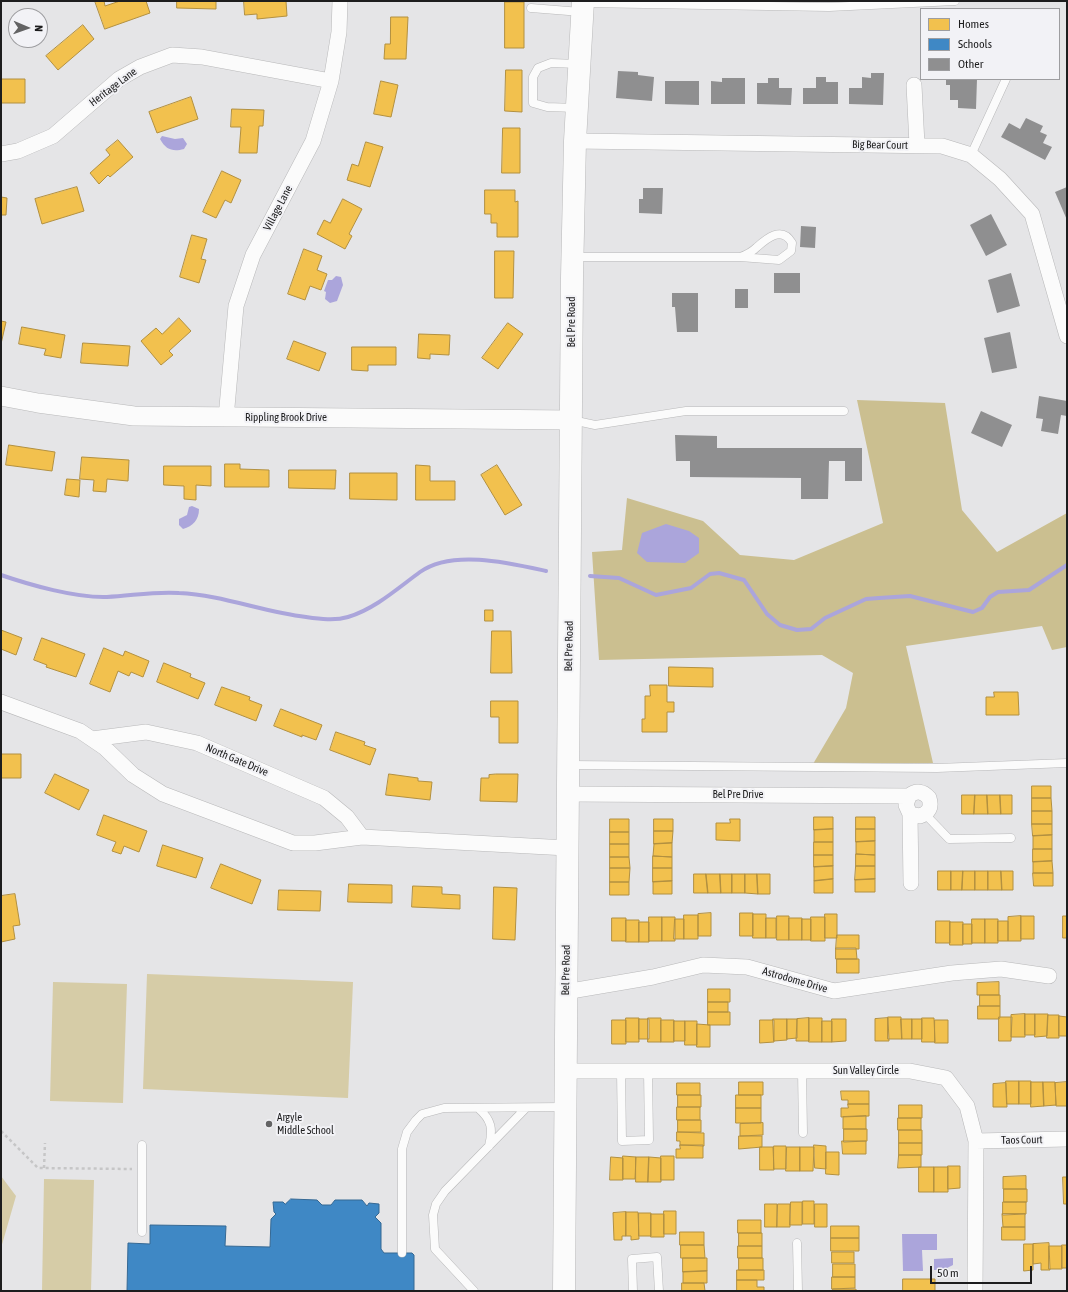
<!DOCTYPE html>
<style>
body{margin:0}
#map{position:relative;width:1068px;height:1292px;overflow:hidden;background:#e5e5e7;font-family:"Asap Condensed",sans-serif}
canvas{display:block}
.frame{position:absolute;inset:0;border:2px solid #1d1d1e;pointer-events:none}
.legend{position:absolute;left:920px;top:8px;width:140px;height:72px;box-sizing:border-box;background:#f2f2f6;border:1px solid #9d9da0;margin:0;padding:5px 7px;list-style:none;font-size:12px;color:#1d1d1e}
.legend li{display:flex;align-items:center;gap:8px;height:20px}
.legend b{width:20px;border:1px solid #9d9da0}
.north{position:absolute;left:8px;top:8px;width:40px;height:40px;box-sizing:border-box;background:#f2f2f6;border:1px solid #9d9da0;border-radius:50%;rotate:92deg;font-size:11px;font-weight:700;line-height:16px;text-align:center;color:#1d1d1e}
.north::after{content:'';display:block;margin:auto;width:14px;height:18px;background:#636364;clip-path:polygon(50% 0,100% 100%,50% 72%,0 100%)}
.scale{position:absolute;left:930px;top:1266px;width:102px;height:18px;box-sizing:border-box;border:2px solid #1d1d1e;border-top:0;padding-left:5px;font-size:12px;line-height:14px;white-space:nowrap;color:#1d1d1e;-webkit-text-stroke:3px #f2f2f6;paint-order:stroke}
</style>
<div id="map">
<canvas width="1068" height="1292"></canvas>
<div class="frame"></div>
<ul class="legend">
<li><b style="height:11px;background:#f2c14e"></b>Homes</li>
<li><b style="height:11px;background:#3f88c5"></b>Schools</li>
<li><b style="height:11px;background:#8f8f90"></b>Other</li>
</ul>
<div class="north">N</div>
<div class="scale">50 m</div>
</div>
<script>
const ctx = document.querySelector('canvas').getContext('2d');
ctx.lineJoin = 'round';
function paint(path, color) {
  ctx.fillStyle = color;
  ctx.fill(path, 'evenodd');
}
function stroke(path, color, width, dash) {
  ctx.strokeStyle = color;
  ctx.lineWidth = width;
  ctx.lineCap = dash ? 'butt' : 'round';
  ctx.setLineDash(dash || []);
  ctx.stroke(path);
}
function label(font, color, halo, rows, align = 'center') {
  ctx.font = font + ' "Asap Condensed",sans-serif';
  ctx.lineWidth = 4;
  ctx.setLineDash([]);
  ctx.textBaseline = 'middle';
  ctx.strokeStyle = halo;
  ctx.fillStyle = color;
  for (const [text, x, y, turn = 0] of rows) {
    ctx.save();
    ctx.translate(x, y);
    ctx.rotate((+turn || 0) * Math.PI / 180);
    ctx.textAlign = isNaN(turn) ? turn : align;
    if (halo) ctx.strokeText(text, 0, 0);
    ctx.fillText(text, 0, 0);
    ctx.restore();
  }
}
paint(new Path2D(`
 M147,974L353,982L348,1098L143,1089Z
 M53,982L127,984L123,1103L50,1101Z
 M1,1176L16,1196L1,1248Z
 M44,1179L94,1180L91,1291H42Z`), '#d6cca7');
paint(new Path2D(`
 M857,400L945,403L962,510L997,552L1067,513V647L1052,650L1042,626L906,646L933,763L813,764L846,708L853,673L822,655L599,660L592,552L622,550L627,498L703,521L740,555L794,560L883,523Z`), '#cbbf90');
paint(new Path2D(`
 M162,136L175,139L183,138L187,144L184,149C173,152 166,150 160,139Z
 M336,276L341,277L343,285L337,301L330,303L325,299L326,292L324,291L328,280H332Z
 M192,506L199,509C199,520 193,526 183,529L179,525V519L187,515L189,507Z
 M666,524L689,531L699,538V553L685,563L647,562L637,553L642,533Z
 M902,1234H937V1250H922L923,1271H903Z
 M953,1258V1265L943,1270H934V1259Z`), '#aba5db');
const homes = new Path2D(`
 M95,1H104L105,6L120,1H146L150,13L105,29Z
 M177,1H216V9L177,8Z
 M244,1H286L287,16L257,19V14L245,15Z
 M505,2H524V48H505Z
 M391,17H408L406,59H384L385,44H390Z
 M83,25L94,39L58,70L46,56Z
 M506,70H522V112L505,111Z
 M1,79H25V103H1Z
 M381,81L398,85L391,117L374,114Z
 M191,97L198,119L157,133L149,112Z
 M232,109L264,110L263,126H259L257,153H239L241,127H231Z
 M503,128H520V173H502Z
 M118,140L133,157L110,177L108,175L99,184L90,173L110,155L106,150Z
 M366,142L383,147L370,187L347,180L352,164L358,166Z
 M222,171L241,180L231,203L225,200L216,218L203,212Z
 M77,187L84,211L42,224L35,199Z
 M485,190H515V202L518,201V237H497V223H491V214H485Z
 M1,197L7,198L6,215H1Z
 M343,199L362,209L349,234L352,236L345,249L317,234L324,220L330,223Z
 M192,235L207,239L201,259L206,260L199,283L180,277Z
 M304,249L322,256L317,270L327,274L321,290L310,286L305,300L288,294Z
 M495,251H514L513,298H495Z
 M179,318L191,331L169,351L173,355L161,365L141,341L156,328L162,334Z
 M1,321L6,322L1,344Z
 M508,323L523,334L498,369L482,358Z
 M22,327L65,335L61,358L44,355L46,349L19,344Z
 M419,334L450,335L449,355L430,354V359L418,358Z
 M294,341L326,353L319,371L287,359Z
 M83,343L130,346L128,366L81,363Z
 M352,347H396V365H368V371L352,370Z
 M9,445L55,452L52,471L6,465Z
 M82,457L129,460L128,481L107,479L106,492L93,491L94,480L80,479Z
 M225,464H240V469L269,470V487H225Z
 M416,465L430,466V481H455V500H416Z
 M497,465L522,505L505,515L481,475Z
 M164,466H211V486L196,485V500L184,499V486L164,485Z
 M289,470H336L335,489L289,488Z
 M350,473H397V500L350,499Z
 M67,479L80,480L79,497L65,495Z
 M485,610H493V621H485Z
 M1,630L22,638L16,655L1,649Z
 M492,631H511L512,673H491Z
 M42,638L85,654L76,677L46,667L47,665L34,660Z
 M104,648L123,656L125,651L149,661L143,677L131,672L129,676L118,671L110,692L90,684Z
 M164,663L191,674L190,677L205,683L198,699L157,682Z
 M669,667L713,668V687L669,686Z
 M650,685H667V702H674V712H667V732H642V719H645V696H650Z
 M222,687L250,697L249,700L262,705L256,721L215,705Z
 M994,692H1018L1019,715H986V697H994Z
 M491,701H518V743H499V717H491Z
 M281,709L322,725L316,740L302,735V737L274,726Z
 M336,732L365,742L364,745L376,749L370,765L330,750Z
 M1,754H21V778H1Z
 M55,774L89,790L79,810L45,793Z
 M389,774L418,778V781L432,782L430,800L386,795Z
 M496,774H518L517,802L480,801L481,778H489V775Z
 M1032,786H1051V798H1032Z
 M962,795H975L974,814H962Z
 M975,795H987L988,814H974Z
 M987,795H1000L1001,814H988Z
 M1000,795H1012V814H1001Z
 M1032,798H1051L1052,811H1032Z
 M1032,811H1052V824H1032Z
 M104,815L147,831L139,852L124,846L121,854L112,851L116,842L97,835Z
 M814,817H833V829L814,830Z
 M856,817H875V829H856Z
 M610,819H629V832H610Z
 M654,819H673V831H654Z
 M730,819H740V841L716,840V823H730Z
 M1032,824H1052V835L1033,836Z
 M833,829V842H814V830Z
 M856,829H875V841L856,842Z
 M654,831H673L672,843L654,844Z
 M610,832H629V844H610Z
 M1052,835V849H1033V836Z
 M875,841V855L856,854V842Z
 M814,842H833V855H814Z
 M672,843V857L653,856L654,844Z
 M610,844H629V857H610Z
 M163,845L203,858L196,878L157,866Z
 M1033,849H1052V861L1033,862Z
 M856,854L875,855V866H856Z
 M814,855H833V866L814,867Z
 M653,856L672,857V868H653Z
 M610,857H629L630,868H610Z
 M1052,861L1053,873H1033V862Z
 M221,864L261,880L252,904L211,888Z
 M833,866V879L814,881V867Z
 M856,866H875V879L855,880Z
 M610,868H630L629,882H610Z
 M653,868H672V881L653,882Z
 M938,871H951V890H938Z
 M951,871H963L962,890H951Z
 M963,871H975V890H962Z
 M975,871H988V890H975Z
 M988,871H1001L1002,890H988Z
 M1001,871H1013V890H1002Z
 M1033,873H1053V886H1034Z
 M694,874H706L708,893H694Z
 M706,874H720L721,893H708Z
 M720,874H732V893H721Z
 M732,874H745V893H732Z
 M745,874H757L758,894L745,893Z
 M757,874H770V894H758Z
 M833,879V893H814V881Z
 M875,879V892H855V880Z
 M672,881V894H653V882Z
 M610,882H629V895H610Z
 M349,884L392,885V903L348,902Z
 M413,886L442,887V894L460,895V909L412,907Z
 M494,887L517,888L515,940L493,939Z
 M279,890L321,891L320,911L278,910Z
 M15,894L20,925L13,926L15,939L1,942V896Z
 M711,913V936H698V914Z
 M740,913H753V936H740Z
 M753,914H766V938H753Z
 M825,914H837V938H825Z
 M684,915H698V939H684Z
 M777,916H789V940H777Z
 M1021,916H1034V939H1021Z
 M1021,916V941H1008V917Z
 M1063,916H1067V938H1063Z
 M649,917H662V941H649Z
 M662,917H675V941H662Z
 M811,917H825V941H811Z
 M612,918H626V941H612Z
 M766,918H776V938H766Z
 M789,918H802V940H789Z
 M675,919H684V939H674Z
 M802,919H811V940H802Z
 M972,919H985V943H972Z
 M985,919H998V943H985Z
 M626,920H639V942H626Z
 M936,921H950V943H936Z
 M998,921H1008V941H998Z
 M639,922H649V942H639Z
 M950,922H963V945H950Z
 M963,924H972V944H963Z
 M837,935H859V949H836Z
 M836,948H856L857,959H836Z
 M837,959H859V973H837Z
 M999,982V995H977V983Z
 M708,989H730V1002H708Z
 M980,995H1000V1006H980Z
 M708,1002H728V1012H708Z
 M978,1006H1000V1017L999,1019H978Z
 M708,1012H730V1025H708Z
 M1025,1014V1037H1011V1015Z
 M1025,1014H1035V1035H1025Z
 M1035,1014H1048L1047,1036L1035,1037Z
 M1048,1015H1059V1038H1047Z
 M1059,1016L1067,1017V1036H1059Z
 M888,1017H901L902,1039H888Z
 M999,1017H1012L1011,1041H999Z
 M626,1018H639V1042H626Z
 M648,1018H661V1042H648Z
 M809,1018H822V1042H809Z
 M809,1018V1041H796L797,1019Z
 M888,1018L889,1041H875V1019Z
 M922,1018H934L935,1042H922Z
 M639,1019H649V1039H639Z
 M773,1019H787V1040L774,1041Z
 M787,1019H797V1038L787,1039Z
 M832,1019H846V1041L832,1042Z
 M901,1019H912V1039H902Z
 M912,1019H922V1039H912Z
 M612,1020H626V1044H612Z
 M661,1020H674V1042H661Z
 M760,1020H774V1042L760,1043Z
 M935,1020H948V1043H935Z
 M674,1021H685V1041H674Z
 M685,1021H697V1045H685Z
 M822,1021H832V1042H822Z
 M697,1024L710,1025V1047H697Z
 M1006,1081H1019V1104H1007Z
 M1019,1081H1031V1104H1019Z
 M739,1082H763V1095H739Z
 M1031,1082H1043L1044,1106L1031,1107Z
 M1043,1082H1055L1056,1105L1044,1106Z
 M1067,1082V1106H1056L1055,1083Z
 M677,1083H700V1095H677Z
 M1006,1083L1007,1107H993V1084Z
 M841,1091H869V1104H848V1100H842Z
 M678,1095H701V1107H678Z
 M736,1095H761V1108H736Z
 M848,1104H869V1116L841,1117V1108H848Z
 M899,1105H922V1118H899Z
 M677,1107H700V1120H677Z
 M736,1108H761V1123H736Z
 M866,1116V1129H843V1117Z
 M898,1118H921V1130H898Z
 M678,1120H701V1132H678Z
 M763,1123V1135L740,1136V1124Z
 M844,1129H867V1141L844,1142Z
 M899,1130H922V1143H899Z
 M677,1132L704,1133V1146L680,1145V1141H677Z
 M739,1136H762V1147L739,1149Z
 M842,1141H866V1154H843Z
 M899,1143H922V1155H899Z
 M680,1145H703V1158H676V1149H680Z
 M814,1145L826,1146V1169L815,1168Z
 M774,1146H786V1169H774Z
 M760,1147H773L774,1170H760Z
 M787,1147H800V1171H786Z
 M800,1147H814L813,1171H800Z
 M826,1152H839V1175L826,1174Z
 M899,1155H921V1167L898,1168Z
 M623,1156L636,1157L635,1179H623Z
 M661,1156H674V1180H661Z
 M611,1157L623,1158V1180H610Z
 M636,1157H649L648,1182H636Z
 M649,1157L661,1158V1182H648Z
 M948,1166H960V1188L948,1189Z
 M919,1167H934V1192H919Z
 M934,1167H948V1192H934Z
 M1026,1176V1189H1003V1177Z
 M1063,1177H1067V1204H1064Z
 M1004,1189H1027V1202H1004Z
 M803,1201H814V1224H803Z
 M791,1202H802V1225H790Z
 M1003,1202H1026V1214L1003,1215Z
 M765,1204H777V1227H765Z
 M778,1204H790V1227H777Z
 M815,1204H827V1227H815Z
 M664,1211H676V1234H664Z
 M626,1212H638L639,1239L631,1240V1236H626Z
 M626,1212V1236H622V1240H614L613,1213Z
 M639,1213H651V1236H639Z
 M651,1214H664V1237H651Z
 M1025,1214V1227H1003L1002,1214Z
 M738,1220H761V1233H738Z
 M831,1226H859V1238H831Z
 M1002,1227H1025V1240H1002Z
 M680,1232H704V1245H680Z
 M739,1233H762V1246H739Z
 M831,1238H859V1251H831Z
 M1049,1243L1050,1270H1041V1263L1033,1264V1244Z
 M1024,1244H1033V1270L1024,1271Z
 M681,1245H704L705,1258H681Z
 M1062,1245H1067V1268H1062Z
 M738,1246H762V1258H738Z
 M1049,1246H1062V1269H1049Z
 M832,1252H854V1263H832Z
 M683,1258H707V1271L683,1272Z
 M739,1258H763V1270H739Z
 M833,1264H855V1277H833Z
 M737,1270H764V1280H737Z
 M707,1271V1283H683V1272Z
 M832,1277H855V1288L832,1289Z
 M903,1279H935V1291H903Z
 M737,1280H757V1287H764V1291H737Z
 M682,1283H704L705,1291H682Z
 M833,1289H856V1291H833Z`);
paint(homes, '#f2c14e');
stroke(homes, '#b29040', 1);
const schools = new Path2D(`
 M291,1199L317,1200L322,1205H331L335,1200H362L367,1206L369,1203L379,1204V1213L375,1217L381,1223V1249L384,1253H412L414,1255V1291H127L128,1243L150,1244V1225L226,1226L225,1246L270,1247L271,1219L276,1214L274,1212L273,1202H283L285,1204Z`);
paint(schools, '#3f88c5');
stroke(schools, '#356893', 1);
stroke(new Path2D(`
 M1,575C30,585 76,598 107,597C131,596 155,591 179,593C222,595 263,612 306,617C320,619 335,621 348,617C375,609 398,588 420,572C452,549 510,563 546,571
 M590,576L619,578L656,595L691,588L710,574L719,573L744,580L767,614L780,625L797,630L811,629L825,618L866,599L879,598L910,596L973,612L982,608L990,597L998,592L1029,590L1067,565`), '#aba5db', 4);
paint(new Path2D(`
 M618,71L638,72V75L654,77L652,101L616,98Z
 M871,73H884L883,105L849,104V88H862V77L871,78Z
 M816,77H826V82H838V104H803V88H816Z
 M722,78H745V104H711V81L722,82Z
 M768,78H779V88H792L791,105L757,104V83H768Z
 M946,79H977L976,109L958,108V100H950V85H946Z
 M665,81H699V105L665,104Z
 M1026,118L1043,126L1040,132L1047,135L1043,143L1052,147L1045,160L1001,137L1009,123L1020,129Z
 M1067,187V220L1055,192Z
 M643,188H663L662,214L639,213V199H643Z
 M991,214L1007,245L986,256L970,225Z
 M801,226L816,227L815,248L800,247Z
 M774,273H800V293H774Z
 M1011,273L1020,306L997,313L988,280Z
 M735,289H748V308H735Z
 M672,293H698V332H677L675,307H672Z
 M1010,332L1017,368L992,373L984,338Z
 M1039,396L1067,401V416L1061,415L1058,434L1041,431L1043,419L1036,418Z
 M981,411L1012,425L1002,447L971,433Z
 M675,435L717,436V448H862V481H845V461H829L828,499H801V478L690,477V461H676Z`), '#8f8f90');
const service = new Path2D(`
 M583,3L829,7L955,1
 M531,8L581,12
 M576,108L547,107L533,103V77L538,68L551,63L578,64
 M971,155L1006,79
 M574,257H740C746,255 752,252 757,247C766,239 782,225 792,243L791,251L779,260L740,257
 M572,420L595,425L686,411H844
 M569,765L937,768L1067,763
 M925,814L949,839L1011,838
 M621,1071L622,1141L649,1140L648,1071
 M802,1071L803,1133
 M478,1108C492,1120 493,1129 489,1146
 M142,1232V1145
 M797,1243L798,1291
 M402,1253V1149L407,1132L416,1120L422,1114L444,1108L564,1107
 M474,1291L435,1249L433,1215L436,1204L445,1191L526,1108
 M633,1291L632,1259L657,1257L659,1291`);
const minor = new Path2D(`
 M914,85L917,145
 M575,141L942,146L971,155L1000,179L1032,214L1067,336
 M1,154L18,151L53,136L119,79L140,67L172,55L202,57L331,81
 M226,418L236,306L253,255L313,141L331,81L339,32L340,1
 M1,702L80,731L105,748L133,775L163,794L293,843H315L362,837L567,848
 M92,739L146,732L197,743L324,798L347,817L362,837
 M568,794L909,796C916,790 923,791 929,798C932,807 929,813 920,816L910,814L906,805L909,796
 M910,814L911,883
 M565,992L653,977L703,965L747,967L834,991L952,973L1001,969L1049,976
 M565,1071H910L946,1078L967,1106L976,1141L975,1291
 M976,1141L1067,1139`);
const tertiary = new Path2D(`
 M1,396L38,403L134,416L572,420`);
const secondary = new Path2D(`
 M564,1291L572,277L575,141L583,1`);
stroke(service, '#b8b8b9', 9);
stroke(minor, '#b8b8b9', 16);
stroke(tertiary, '#b8b8b9', 20);
stroke(secondary, '#b8b8b9', 23);
stroke(new Path2D(`
 M1,1131L38,1168L132,1169
 M44,1168L45,1143`), '#c6c6c7', 2.5, [3, 3]);
stroke(service, '#fbfbfb', 8);
stroke(minor, '#fbfbfb', 15);
stroke(tertiary, '#fbfbfb', 19);
stroke(secondary, '#fbfbfb', 22);
for (const [x, y, r, color] of [
 [269,1124,4,"#636364"]
]) {
  const dot = new Path2D();
  dot.arc(x, y, r, 0, 2 * Math.PI);
  ctx.fillStyle = color;
  ctx.fill(dot);
  stroke(dot, '#f2f2f6', 1.5);
}
label('11px', '#1d1d1e', '#f2f2f6', [
 ["Heritage Lane",113,87,-37],
 ["Big Bear Court",880,145,1],
 ["Village Lane",278,208,-62],
 ["Bel Pre Road",572,322,-90],
 ["Rippling Brook Drive",286,418],
 ["Bel Pre Road",569,646,-89],
 ["North Gate Drive",237,760,23],
 ["Bel Pre Drive",738,795],
 ["Bel Pre Road",566,970,-89],
 ["Astrodome Drive",795,980,16],
 ["Sun Valley Circle",866,1071],
 ["Taos Court",1022,1140,-1]
]);
label('11px', '#1d1d1e', '#f2f2f6', [
 ["Argyle",277,1118],
 ["Middle School",277,1131]
], 'left');
</script>
